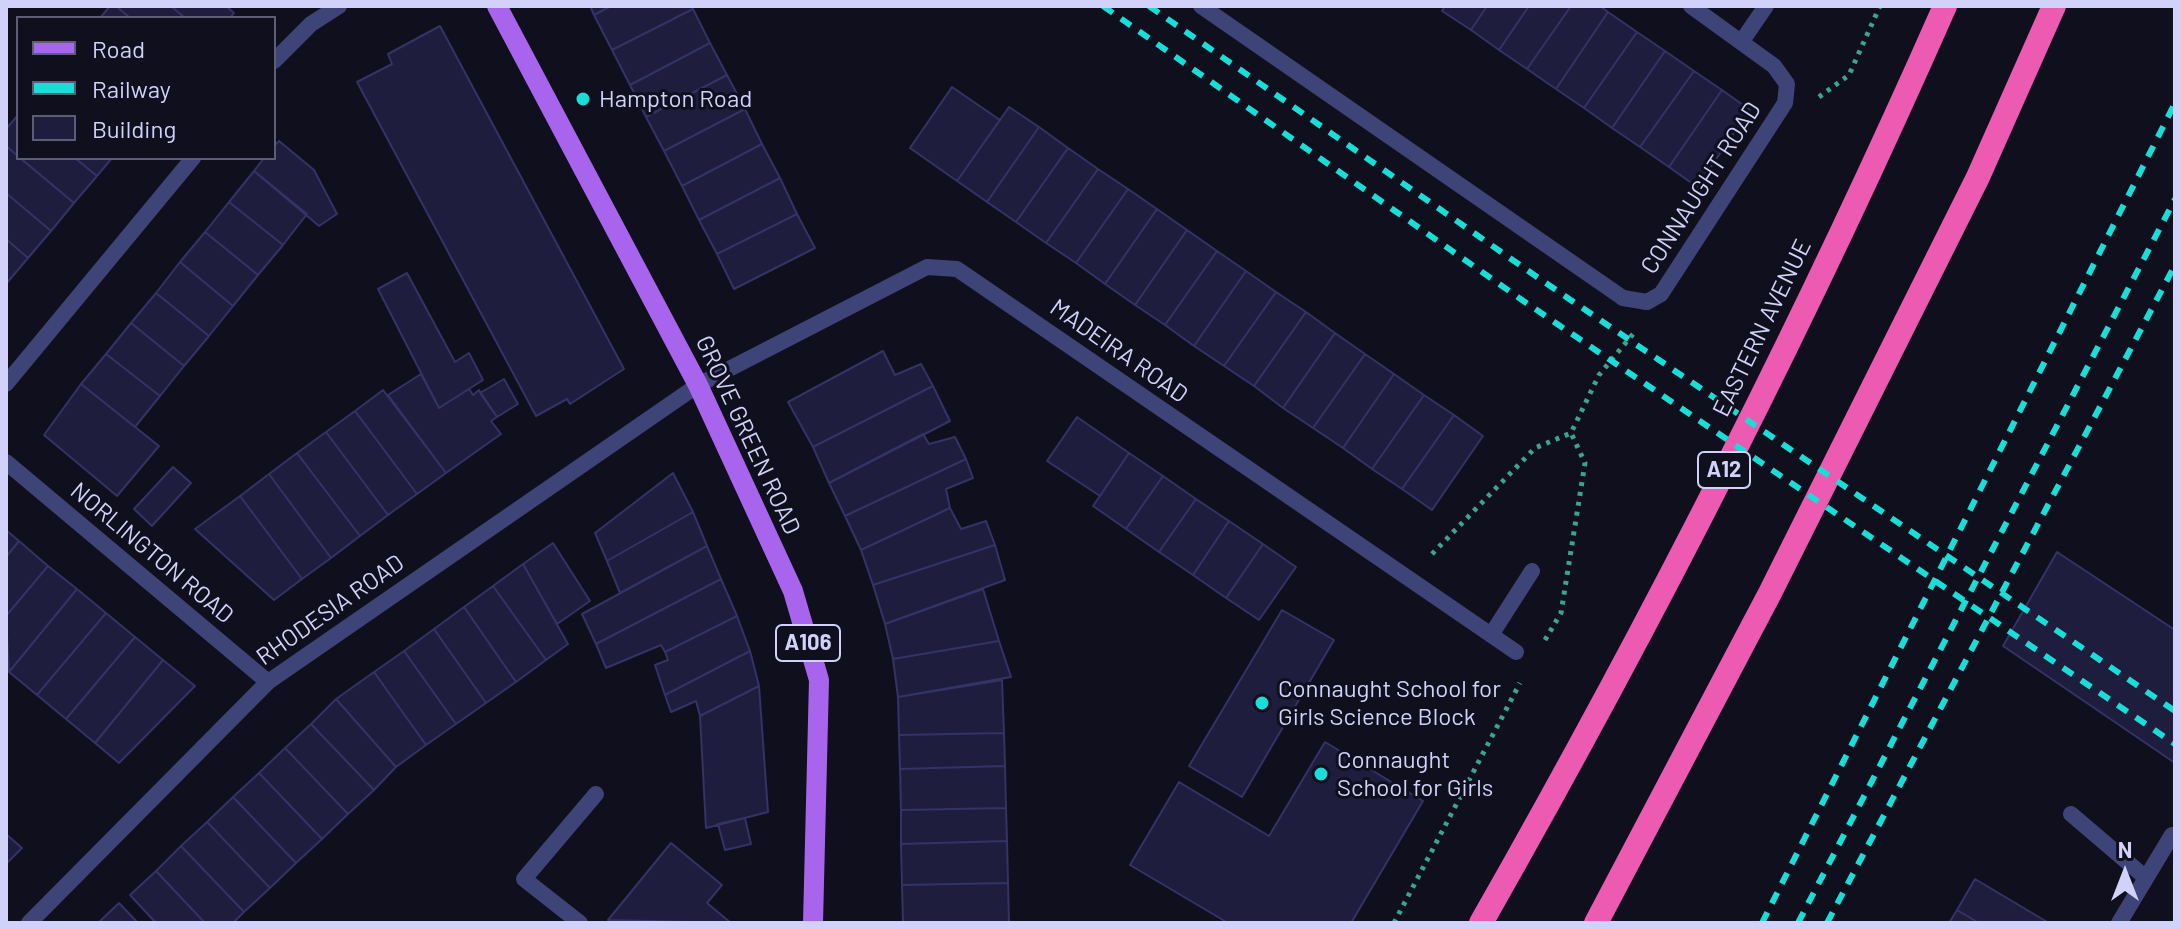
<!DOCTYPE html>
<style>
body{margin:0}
#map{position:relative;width:2181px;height:929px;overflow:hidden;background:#0f0f1e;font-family:Barlow,sans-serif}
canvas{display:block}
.frame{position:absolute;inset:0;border:8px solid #d1d1fa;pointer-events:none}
.legend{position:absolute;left:16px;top:16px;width:260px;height:144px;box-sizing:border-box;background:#0f0f1e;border:2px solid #5d5d76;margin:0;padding:10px 14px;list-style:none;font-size:24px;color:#d1d1fa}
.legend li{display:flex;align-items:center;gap:16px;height:40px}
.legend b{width:40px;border:2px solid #5d5d76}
.north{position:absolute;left:2085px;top:833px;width:80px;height:80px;-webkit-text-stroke:6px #0f0f1e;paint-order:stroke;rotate:0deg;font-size:22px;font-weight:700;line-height:32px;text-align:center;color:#d1d1fa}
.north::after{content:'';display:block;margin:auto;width:28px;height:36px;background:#d1d1fa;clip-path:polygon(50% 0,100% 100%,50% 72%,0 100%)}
</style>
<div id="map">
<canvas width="2181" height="929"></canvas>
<div class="frame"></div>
<ul class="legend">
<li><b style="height:10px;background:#a964ed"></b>Road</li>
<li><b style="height:10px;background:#1addd8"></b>Railway</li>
<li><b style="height:22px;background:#1f1d3d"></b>Building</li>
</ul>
<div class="north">N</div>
</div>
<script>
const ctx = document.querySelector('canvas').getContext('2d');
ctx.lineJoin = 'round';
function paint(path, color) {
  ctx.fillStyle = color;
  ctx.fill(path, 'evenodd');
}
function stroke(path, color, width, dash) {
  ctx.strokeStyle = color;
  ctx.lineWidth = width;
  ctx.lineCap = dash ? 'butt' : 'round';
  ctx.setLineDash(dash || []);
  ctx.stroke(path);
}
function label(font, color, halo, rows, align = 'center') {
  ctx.font = font + ' Barlow,sans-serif';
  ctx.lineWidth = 6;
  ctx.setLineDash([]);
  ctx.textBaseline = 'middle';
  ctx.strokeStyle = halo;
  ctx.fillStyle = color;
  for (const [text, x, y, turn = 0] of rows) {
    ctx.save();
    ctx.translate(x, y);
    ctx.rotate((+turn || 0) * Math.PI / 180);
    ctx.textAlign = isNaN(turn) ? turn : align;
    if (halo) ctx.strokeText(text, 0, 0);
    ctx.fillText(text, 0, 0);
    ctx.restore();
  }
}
const building = new Path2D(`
 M110,6H116L130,18H100Z
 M116,6H171L185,18H130Z
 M171,6H226L234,13L230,18H185Z
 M590,6H611L594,15Z
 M611,6H692L693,9L612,50L594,15Z
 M1445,6H1487L1471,30L1442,11Z
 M1487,6H1529L1499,50L1471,30Z
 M1529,6H1571L1527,69L1499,50Z
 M1571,6H1600L1608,12L1556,89L1527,69Z
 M693,9L710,43L630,85L612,50Z
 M1608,12L1637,32L1584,108L1556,89Z
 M440,26L624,369L570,404L567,399L536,416L357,82L392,64L388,54Z
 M1637,32L1665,51L1612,128L1584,108Z
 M710,43L727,75L646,117L630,85Z
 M1665,51L1694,71L1640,147L1612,128Z
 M1694,71L1722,90L1669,167L1640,147Z
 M727,75L745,109L664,151L646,117Z
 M952,87L1000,120L957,181L910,148Z
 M1722,90L1750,110L1697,187L1669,167Z
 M1009,107L1039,127L987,202L957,181Z
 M745,109L762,144L682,186L664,151Z
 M18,115V156L6,146V129Z
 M1039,127L1068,148L1016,222L987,202Z
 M279,141L314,170L337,214L319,226L254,171L264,158H274V146Z
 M762,144L780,178L699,220L682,186Z
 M6,146L74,203L51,231L6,193Z
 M1068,148L1098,169L1046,243L1016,222Z
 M20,158H75L97,176L74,203Z
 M75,158H112L97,176Z
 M1098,169L1128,189L1076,263L1046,243Z
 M254,171L307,214L283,245L229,202Z
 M780,178L797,214L717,254L699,220Z
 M1128,189L1157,209L1105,284L1076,263Z
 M6,193L51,231L28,258L6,239Z
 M229,202L283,245L258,275L205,232Z
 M1157,209L1187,230L1135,305L1105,284Z
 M797,214L815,248L734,289L717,254Z
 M1187,230L1217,251L1165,325L1135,305Z
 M205,232L258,275L233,306L180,262Z
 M6,239L28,258L6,284Z
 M1217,251L1246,271L1194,346L1165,325Z
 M180,262L233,306L209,336L156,293Z
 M1246,271L1276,292L1224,366L1194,346Z
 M407,273L455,362L469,353L483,380L439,408L378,289Z
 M1276,292L1306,312L1254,386L1224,366Z
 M156,293L209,336L184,366L131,323Z
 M1306,312L1335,333L1283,408L1254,386Z
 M131,323L184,366L160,396L106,354Z
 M1335,333L1365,354L1313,428L1283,408Z
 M883,351L895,375L921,364L933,386L813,447L788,402Z
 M106,354L160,396L135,427L81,384Z
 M1365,354L1394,374L1343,448L1313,428Z
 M421,374L439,408L469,389L473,395L479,390L497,417L491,421L501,434L446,473L388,395Z
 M1394,374L1424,395L1372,469L1343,448Z
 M504,379L518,404L497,417L480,393Z
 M81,384L159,446L117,496L44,435Z
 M933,386L950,421L829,483L813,447Z
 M383,390L446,473L417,494L355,411Z
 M1424,395L1454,415L1402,489L1372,469Z
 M355,411L417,494L388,515L326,432Z
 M1454,415L1483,436L1432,510L1402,489Z
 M1077,417L1129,453L1100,496L1047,461Z
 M326,432L388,515L360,536L297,453Z
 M923,434L929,444L955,437L966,459L845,516L829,483Z
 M297,453L360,536L331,558L269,474Z
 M1129,453L1163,476L1126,529L1093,506Z
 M966,459L973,478L946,489L950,508L861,550L845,516Z
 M173,467L191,483L152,526L134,509Z
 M673,473L693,512L607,561L595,533Z
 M269,474L331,558L302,579L240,496Z
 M1163,476L1196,499L1159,552L1126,529Z
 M240,496L302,579L274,600L195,529Z
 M1196,499L1229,521L1193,575L1159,552Z
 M950,508L961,529L986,521L995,545L873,585L861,550Z
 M693,512L707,546L620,593L607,561Z
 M1229,521L1263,544L1226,598L1193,575Z
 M6,530L19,541L6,557Z
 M19,541L48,566L6,616V557Z
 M553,543L590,601L557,624L523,564Z
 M1263,544L1296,567L1259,620L1226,598Z
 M995,545L1005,580L885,624L873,585Z
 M707,546L721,579L596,644L582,614Z
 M2057,552L2175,630V763L2003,646Z
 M523,564L568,644L546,660L493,586Z
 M48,566L77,589L9,672L6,616Z
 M721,579L737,616L665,652L661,645L606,668L596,644Z
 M493,586L546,660L516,682L464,607Z
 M77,589L106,613L37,695L9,672Z
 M983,589L999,641L893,659L885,624Z
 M464,607L516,682L486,703L434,629Z
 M1282,610L1334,640L1242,797L1189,766Z
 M106,613L135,637L66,719L37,695Z
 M737,616L750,651L665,695L655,665L668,660L665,652Z
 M434,629L486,703L456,724L404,651Z
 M135,637L163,660L95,743L66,719Z
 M999,641L1011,677L898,697L893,659Z
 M404,651L456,724L426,745L374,672Z
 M750,651L759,686L700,716L696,701L671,712L665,695Z
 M163,660L195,686L119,763L95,743Z
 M374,672L426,745L396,767L336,699Z
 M1002,680L1004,733L899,735L898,697Z
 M759,686L768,812L706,828L700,716Z
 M336,699L396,767L374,790L311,724Z
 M311,724L374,790L348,814L285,748Z
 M1004,733L1005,766L900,769L899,735Z
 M1325,742L1423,801L1351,923H1228L1130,865L1179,782L1269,836Z
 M285,748L348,814L322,839L259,773Z
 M1005,766L1006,808L901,810L900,769Z
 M259,773L322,839L296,863L233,797Z
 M233,797L296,863L270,888L207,822Z
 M1006,808L1007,841L901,844V810Z
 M745,818L751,844L725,850L718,824Z
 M207,822L270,888L244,912L181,846Z
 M6,834L22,848L6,864Z
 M1007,841L1008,883L902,885L901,844Z
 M671,843L722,885L707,903L731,923L608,920Z
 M181,846L244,912L233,923H205L156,871Z
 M156,871L205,923H156L130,895Z
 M1975,879L2049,923H1979L1957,910Z
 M1008,883L1009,923H903L902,885Z
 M119,903L138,923H98Z
 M1957,910L1979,923H1949Z`);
paint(building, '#1f1d3d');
stroke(building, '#353266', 2);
stroke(new Path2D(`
 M1819,97L1849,75L1880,6
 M1432,554L1535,448L1571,433
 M1545,640L1561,613L1585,463L1571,433L1599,375L1633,334
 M1394,923L1520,683`), '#3ba390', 5, [4, 6]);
stroke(new Path2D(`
 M1201,6L1623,298
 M580,923L524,879L596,794`), '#3f4478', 16);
stroke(new Path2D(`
 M1742,41L1766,6
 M274,61L311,24L339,6
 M1623,298L1647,302L1661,294L1785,103L1787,84L1774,66L1691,6
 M6,384L193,158
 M6,462L268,682
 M1491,635L1532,571
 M2071,814L2146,878
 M29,923L268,682L698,385L927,267L957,269L1516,652
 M2119,923L2172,835`), '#3f4478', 16);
stroke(new Path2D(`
 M497,6L698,385L793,591L819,680L813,923`), '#a964ed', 20);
stroke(new Path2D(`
 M1481,923C1650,626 1807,319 1945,6
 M1596,923L1770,593L1978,177L2054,6`), '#ec5ab2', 24);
stroke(new Path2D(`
 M1103,6L1522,300L2175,744
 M1149,6L1537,277L2175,711
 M1762,923L2175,103
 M1798,923L2175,199
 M1827,923L2175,265`), '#1addd8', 6, [12, 10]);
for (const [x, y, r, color] of [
 [583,99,8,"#1addd8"],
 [1262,703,8,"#1addd8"],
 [1321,774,8,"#1addd8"]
]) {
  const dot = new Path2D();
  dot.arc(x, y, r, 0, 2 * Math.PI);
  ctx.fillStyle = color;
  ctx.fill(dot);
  stroke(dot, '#0f0f1e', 3);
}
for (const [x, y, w] of [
 [1724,470,52],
 [808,643,64]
]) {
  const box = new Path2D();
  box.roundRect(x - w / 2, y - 18, w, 36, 6);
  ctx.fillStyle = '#0f0f1e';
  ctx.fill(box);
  stroke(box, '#d1d1fa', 2);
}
label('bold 22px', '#d1d1fa', null, [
 ["A12",1724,470],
 ["A106",808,643]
]);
label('24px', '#d1d1fa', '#0f0f1e', [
 ["Hampton Road",599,99],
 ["Connaught School for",1278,689],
 ["Girls Science Block",1278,717],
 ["Connaught",1337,760],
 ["School for Girls",1337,788]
], 'left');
label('24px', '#d1d1fa', '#0f0f1e', [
 ["CONNAUGHT ROAD",1701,188,-57],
 ["EASTERN AVENUE",1762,328,-64],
 ["MADEIRA ROAD",1119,351,35],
 ["GROVE GREEN ROAD",748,435,65],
 ["NORLINGTON ROAD",152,553,40],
 ["RHODESIA ROAD",330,610,-35]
]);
</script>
